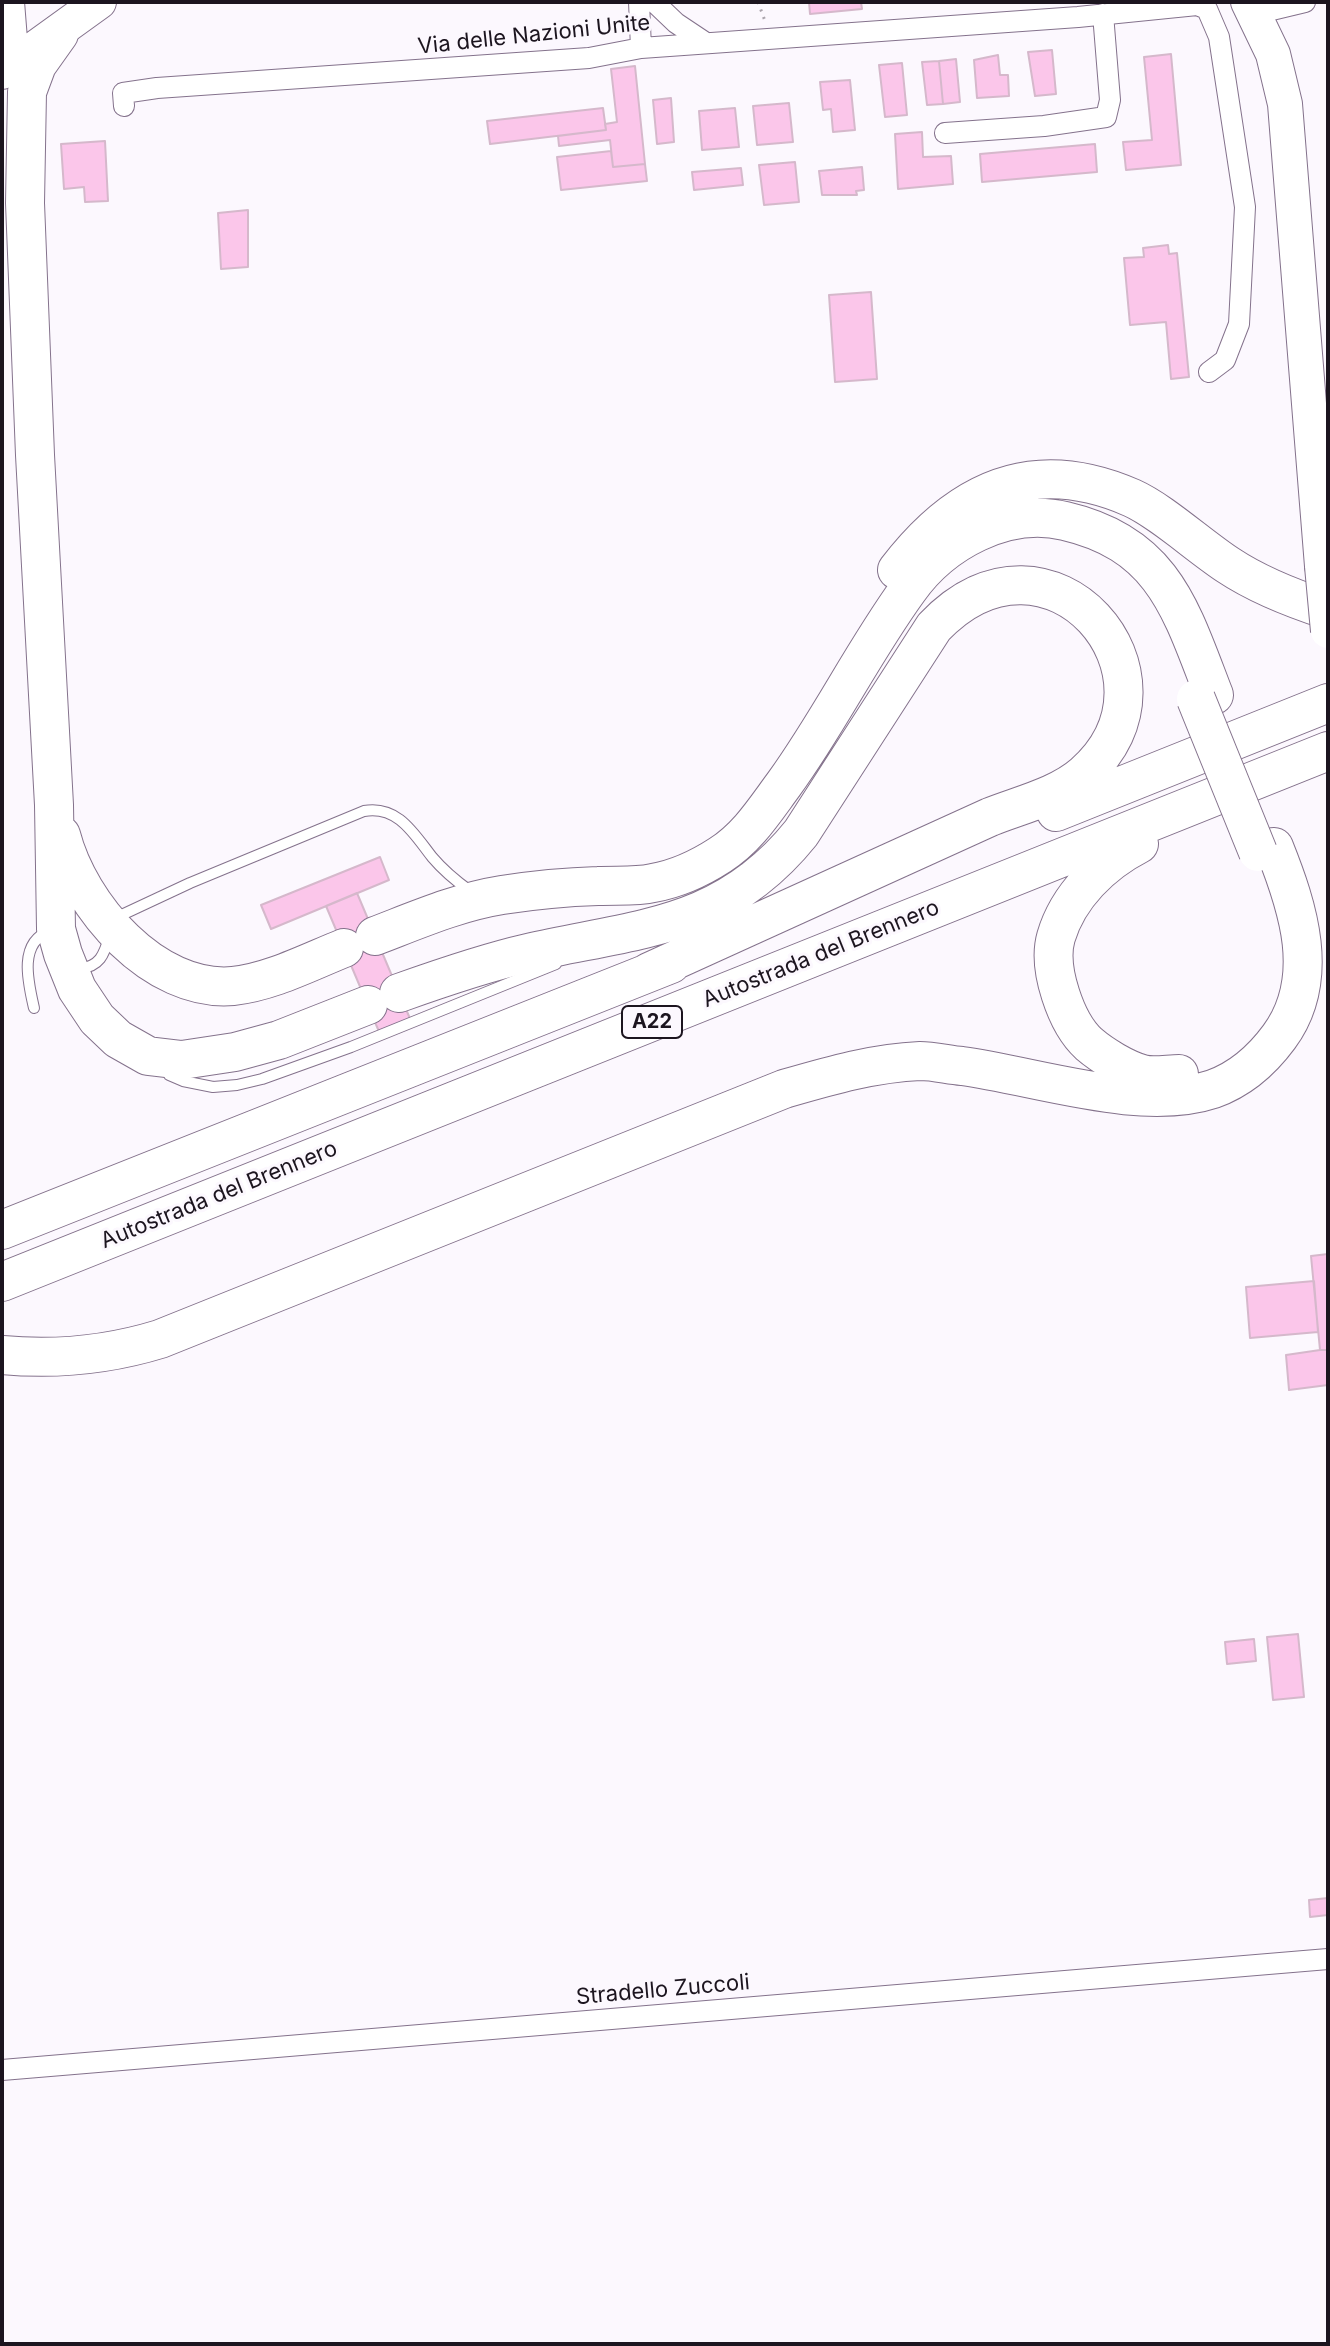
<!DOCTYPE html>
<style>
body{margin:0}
#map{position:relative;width:1330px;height:2346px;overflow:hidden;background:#fcf8fe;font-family:Inter,sans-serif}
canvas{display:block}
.frame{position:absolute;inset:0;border:4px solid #1c151f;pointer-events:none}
</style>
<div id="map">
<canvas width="1330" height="2346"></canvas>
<div class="frame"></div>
</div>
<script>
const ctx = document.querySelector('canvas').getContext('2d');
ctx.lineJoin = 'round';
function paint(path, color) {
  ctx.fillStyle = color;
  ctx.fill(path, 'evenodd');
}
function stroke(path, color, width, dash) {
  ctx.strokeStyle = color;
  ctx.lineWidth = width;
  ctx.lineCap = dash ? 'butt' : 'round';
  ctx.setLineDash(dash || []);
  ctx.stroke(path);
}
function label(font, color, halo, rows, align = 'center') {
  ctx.font = font + ' Inter,sans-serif';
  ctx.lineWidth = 6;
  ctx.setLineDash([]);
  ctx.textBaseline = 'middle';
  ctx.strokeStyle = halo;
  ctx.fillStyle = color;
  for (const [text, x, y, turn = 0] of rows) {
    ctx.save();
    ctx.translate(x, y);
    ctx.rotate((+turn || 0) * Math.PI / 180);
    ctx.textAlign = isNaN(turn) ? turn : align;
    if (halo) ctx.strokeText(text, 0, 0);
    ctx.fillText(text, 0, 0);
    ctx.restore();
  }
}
const building = new Path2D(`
 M809,2H861L862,9L810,14Z
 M1052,50L1056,94L1035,96L1028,52Z
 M1171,54L1181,165L1126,170L1123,142L1152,140L1144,57Z
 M998,55L1000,75H1008L1009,96L977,98L974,60Z
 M956,59L960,102L943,104L939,61Z
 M939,61L943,104L927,105L922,62Z
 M902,63L907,115L885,117L879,65Z
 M635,66L645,164L613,167L610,140L559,146L558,136L606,130L605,124L617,122L611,69Z
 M850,80L855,130L833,132L831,109L823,110L820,82Z
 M671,98L674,142L657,144L653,100Z
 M789,103L793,142L757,145L753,106Z
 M603,108L606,130L490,144L487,121Z
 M735,108L739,147L702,150L699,111Z
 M922,132L923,157L951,156L953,184L898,189L895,134Z
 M105,141L108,201L85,202L84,187L64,189L61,144Z
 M1095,144L1097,172L982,182L980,154Z
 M611,151L613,167L645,164L647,181L561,190L557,157Z
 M795,162L799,202L764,205L759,165Z
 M862,167L864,190L856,191L857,195H822L819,171Z
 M741,168L743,185L694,190L692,172Z
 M248,210V267L221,269L218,213Z
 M1168,245L1169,254L1177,253L1189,377L1171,379L1166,322L1130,325L1124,258L1144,257L1143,248Z
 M871,292L877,379L835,382L829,295Z
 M380,857L389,880L271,929L261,905Z
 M357,893L411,1021L380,1034L326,906Z
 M1328,1254V1350H1320L1311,1256Z
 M1314,1281L1318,1332L1250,1338L1246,1287Z
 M1320,1350H1328V1385L1289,1390L1286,1355Z
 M1298,1634L1304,1697L1273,1700L1267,1637Z
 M1254,1639L1256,1661L1227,1664L1225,1642Z
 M1328,1898V1915L1310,1917L1309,1900Z`);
paint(building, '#fbc6ea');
stroke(building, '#d5b8cb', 2);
const lane = new Path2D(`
 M113,919L190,883L364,811C398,805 414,834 432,857C443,870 456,881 470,891
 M78,969C100,967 104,955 110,935
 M34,1008C28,982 18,942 50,931
 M169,1075L183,1081L213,1087L237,1085L262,1079L351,1047L556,964`);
const street = new Path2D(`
 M639,2L641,48
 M654,2L676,23L706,43
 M1255,14L1305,2
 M124,106L123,93L157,88L589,58L641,48L1078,17L1197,5L1207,9L1219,37L1245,207L1239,324L1225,360L1209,372
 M945,133L1044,126L1106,117L1110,100L1103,14
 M2,2070L1328,1959`);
const primary = new Path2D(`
 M7,2L12,65
 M1248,2L1273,54L1285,104L1322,566
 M2,72L99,2`);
const highway = new Path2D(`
 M59,34L37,65L27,92L25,203L35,455L54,805L56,929L63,954L77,989L97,1019L118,1039L148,1056L182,1060L235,1052L279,1040L368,1005
 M897,570C959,489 1034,455 1132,498C1161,511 1199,546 1228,565C1258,585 1294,599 1328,610
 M1056,812L1328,703
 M61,835C79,906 154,993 233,986C271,982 309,962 344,948
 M1139,844C1102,863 1068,896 1056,937C1047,968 1066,1023 1089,1044C1103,1056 1125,1069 1142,1074C1153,1077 1168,1074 1179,1074
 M375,936C417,920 458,902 502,895C534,890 566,887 598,886C616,885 636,887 653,883C676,879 700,868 720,855C748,837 764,811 784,784C829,722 863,652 908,590C942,542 1006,507 1065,521C1164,544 1181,610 1214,695
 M399,993C441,978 484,963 528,953C638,928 724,929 801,833L934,627C1049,506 1195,676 1084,774C1059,796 1020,805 990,817L649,972
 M2,1230L671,964
 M2,1282L1328,751
 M2,1355C56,1360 108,1355 160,1339L784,1089C829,1076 873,1063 920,1061C934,1061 949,1065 962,1066C1036,1076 1142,1113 1213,1089C1241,1079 1262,1060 1279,1037C1322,979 1298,907 1274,847`);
stroke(lane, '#84728c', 12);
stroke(street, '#84728c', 22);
stroke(primary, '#84728c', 36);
stroke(highway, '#84728c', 40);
stroke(new Path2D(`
 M758,2L765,21`), '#aba5ad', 3, [2, 6]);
stroke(lane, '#fff', 10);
stroke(street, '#fff', 20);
stroke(primary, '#fff', 34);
stroke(highway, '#fff', 38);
const primaryBridge = new Path2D(`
 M1322,566L1328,631`);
const highwayBridge = new Path2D(`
 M1196,699L1258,852`);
stroke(primaryBridge, '#84728c', 36, []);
stroke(highwayBridge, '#84728c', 40, []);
stroke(primaryBridge, '#fff', 34);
stroke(highwayBridge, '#fff', 38);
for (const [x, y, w] of [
 [652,1022,60]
]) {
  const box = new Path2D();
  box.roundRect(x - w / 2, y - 16, w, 32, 6);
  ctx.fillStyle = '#fcf8fe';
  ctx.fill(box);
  stroke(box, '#1c151f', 2);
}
label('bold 20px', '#1c151f', null, [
 ["A22",652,1022]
]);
label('22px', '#1c151f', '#fcf8fe', [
 ["Via delle Nazioni Unite",534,35,-6],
 ["Autostrada del Brennero",821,954,-22],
 ["Autostrada del Brennero",219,1195,-22],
 ["Stradello Zuccoli",663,1990,-5]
]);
</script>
